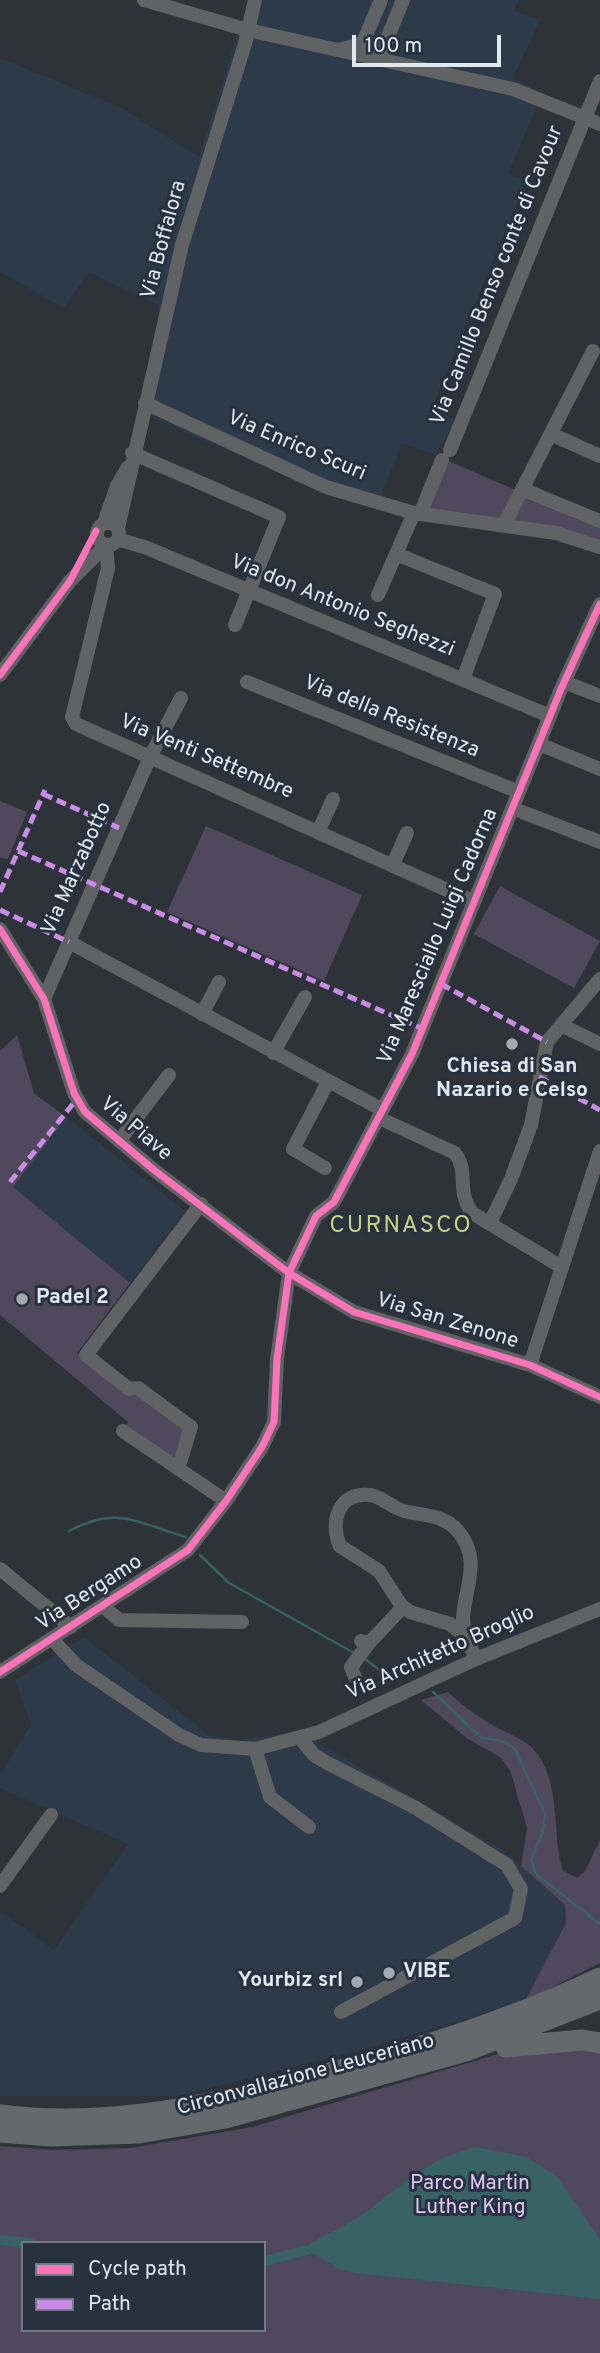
<!DOCTYPE html>
<style>
body{margin:0}
#map{position:relative;width:600px;height:2353px;overflow:hidden;background:#2d3339;font-family:Overpass,sans-serif}
canvas{display:block}
.legend{position:absolute;left:21px;top:2241px;width:245px;height:91px;box-sizing:border-box;background:#28323e;border:2px solid #727b85;margin:0;padding:9px 12px;list-style:none;font-size:21px;color:#e2e8f0}
.legend li{display:flex;align-items:center;gap:14px;height:35px}
.legend b{width:35px;border:2px solid #727b85}
.scale{position:absolute;left:352px;top:35px;width:149px;height:32px;box-sizing:border-box;border:4px solid #e2e8f0;border-top:0;padding-left:9px;font-size:21px;line-height:24px;white-space:nowrap;color:#e2e8f0;-webkit-text-stroke:5px #28323e;paint-order:stroke}
</style>
<div id="map">
<canvas width="600" height="2353"></canvas>
<ul class="legend">
<li><b style="height:9px;background:#fb73b8"></b>Cycle path</li>
<li><b style="height:9px;background:#ca8be6"></b>Path</li>
</ul>
<div class="scale">100 m</div>
</div>
<script>
const ctx = document.querySelector('canvas').getContext('2d');
ctx.lineJoin = 'round';
function paint(path, color) {
  ctx.fillStyle = color;
  ctx.fill(path, 'evenodd');
}
function stroke(path, color, width, dash) {
  ctx.strokeStyle = color;
  ctx.lineWidth = width;
  ctx.lineCap = dash ? 'butt' : 'round';
  ctx.setLineDash(dash || []);
  ctx.stroke(path);
}
function label(font, color, halo, rows, align = 'center') {
  ctx.font = font + ' Overpass,sans-serif';
  ctx.lineWidth = 6;
  ctx.setLineDash([]);
  ctx.textBaseline = 'middle';
  ctx.strokeStyle = halo;
  ctx.fillStyle = color;
  for (const [text, x, y, turn = 0] of rows) {
    ctx.save();
    ctx.translate(x, y);
    ctx.rotate((+turn || 0) * Math.PI / 180);
    ctx.textAlign = isNaN(turn) ? turn : align;
    if (halo) ctx.strokeText(text, 0, 0);
    ctx.fillText(text, 0, 0);
    ctx.restore();
  }
}
paint(new Path2D(`
 M248,0H519L514,11L540,20L513,78L542,94L508,174L526,181L432,408L455,419L436,455L402,443L376,508L319,491L151,417L158,305L89,272L64,308L0,272V58L122,108L199,157Z
 M66,1117L185,1211L130,1283L13,1187Z
 M84,1637L210,1736L241,1740L303,1730L317,1742L504,1851L565,1905L566,1923L525,2001L355,2052L178,2096H0V1911L54,1950L128,1844L0,1788V1775L31,1725L15,1680Z`), '#2d3a49');
paint(new Path2D(`
 M446,460L600,526V542L424,510Z
 M0,801L27,812L8,859L0,858Z
 M206,826L362,895L324,981L167,912Z
 M500,886L600,941L574,988L474,934Z
 M17,1035L34,1093L66,1117L13,1187L130,1283L77,1353L132,1396H142L187,1428L177,1461L126,1426L128,1422L0,1315V1051Z
 M448,1692C462,1705 476,1715 492,1725C504,1732 519,1737 530,1746C563,1776 551,1833 563,1871L577,1878L585,1871L600,1840V1963L525,2001L566,1923L565,1905L521,1866L527,1828L510,1770L500,1757L468,1739L421,1700Z
 M555,2048L600,2051V2353H0V2146L53,2150L131,2148L206,2135L252,2127L508,2051ZM23,2243H264V2330H23Z`), '#50485c');
paint(new Path2D(`
 M476,2147L526,2157L557,2176L600,2240V2299L356,2273L340,2269L307,2250L310,2244C328,2233 346,2226 363,2214C400,2187 429,2157 476,2147Z`), '#386264');
stroke(new Path2D(`
 M69,1531C117,1505 137,1523 186,1537
 M200,1555L229,1583L356,1654
 M365,1659L390,1678
 M433,1692L482,1738L503,1741L515,1749L545,1814L543,1830L531,1860L536,1874L600,1924`), '#386264', 2.5);
stroke(new Path2D(`
 M0,2240L30,2243
 M264,2261L307,2250`), '#386264', 10);
stroke(new Path2D(`
 M144,0L248,30L513,89L600,124
 M341,49L359,45L364,40L381,0
 M379,58L403,0
 M145,403L326,487L414,513L556,533L600,547
 M553,435L600,456
 M450,450L600,81
 M132,453L279,517L235,625
 M522,489L600,521
 M420,514L442,460
 M97 534a11 11 0 1 1 22 0a11 11 0 1 1-22 0Z
 M104,523L117,486L128,467
 M504,525L593,351
 M118,528L182,245L245,44L255,0
 M118,539L147,548L550,716
 M106,545L108,568L72,717L76,724L474,902
 M396,554L495,594L463,679
 M378,595L414,513
 M0,675L70,581L106,545
 M247,682L519,792
 M564,682L600,696
 M539,744L600,769
 M512,808L600,842
 M319,830L333,799
 M393,864L407,833
 M0,929L44,999L74,1093L85,1112L154,1170L289,1273L354,1312L530,1365L600,1397
 M69,942L381,1109
 M44,999L150,757L181,698
 M202,1014L219,982
 M561,1025L600,1044
 M273,1053L305,997
 M379,1118L455,1153C470,1174 455,1188 472,1213L560,1266
 M119,1141L169,1075
 M325,1168L293,1149L328,1082
 M490,1223L511,1179L531,1125L547,1042L600,979
 M530,1365L600,1151
 M123,1431L226,1501
 M178,1469L191,1427L138,1388L129,1389L86,1355L201,1204
 M0,1569L71,1627
 M103,1606L119,1620L242,1622
 M466,1637L450,1624L410,1612L401,1605L379,1571L340,1546C329,1522 339,1491 370,1495C383,1497 392,1508 404,1511C424,1516 443,1514 458,1531C482,1560 465,1586 463,1618C463,1633 470,1646 476,1659
 M52,1639L76,1665L179,1735L201,1745L255,1749L319,1732L476,1659L600,1609
 M361,1641L369,1643L403,1607
 M0,1672L188,1550L226,1501L262,1447L274,1422L277,1359L289,1273L316,1216L334,1202L412,1054L561,689L600,604
 M355,1677L351,1667L369,1643
 M300,1738L314,1755L327,1763L416,1808L507,1865L521,1889L515,1918L341,2012
 M255,1749L270,1797L309,1827
 M0,1886L51,1815`), '#616264', 14);
stroke(new Path2D(`
 M506,2047L582,2040L600,2043
 M0,2115C117,2130 229,2101 340,2070C429,2045 516,2018 600,1978
 M0,2132L51,2136L139,2133L226,2118L466,2051L600,1999`), '#65686c', 21);
stroke(new Path2D(`
 M43,794L119,828
 M18,851L423,1029
 M0,892L45,790
 M0,910L69,942
 M441,984L547,1042
 M539,1077L600,1110
 M10,1182L77,1099`), '#ca8be6', 5, [10, 5]);
stroke(new Path2D(`
 M0,675L70,581L96,531
 M0,929L44,999L74,1093L85,1112L154,1170L289,1273L354,1312L530,1365L600,1397
 M0,1672L188,1550L226,1501L262,1447L274,1422L277,1359L289,1273L316,1216L334,1202L412,1054L561,689L600,604`), '#fb73b8', 7);
for (const [x, y, r, color] of [
 [512,1044,7,"#a3a9b0"],
 [22,1299,7,"#a3a9b0"],
 [389,1973,7,"#a3a9b0"],
 [357,1982,7,"#a3a9b0"]
]) {
  const dot = new Path2D();
  dot.arc(x, y, r, 0, 2 * Math.PI);
  ctx.fillStyle = color;
  ctx.fill(dot);
  stroke(dot, '#28323e', 2.5);
}
label('21px', '#e2e8f0', '#28323e', [
 ["Via Boffalora",165,240,-75],
 ["Via Camillo Benso conte di Cavour",498,276,-68],
 ["Via Enrico Scuri",296,447,23],
 ["Via don Antonio Seghezzi",342,607,22],
 ["Via della Resistenza",391,718,22],
 ["Via Venti Settembre",206,758,23],
 ["Via Marzabotto",78,869,-66],
 ["Via Maresciallo Luigi Cadorna",439,937,-67],
 ["Via Piave",135,1130,40],
 ["Via San Zenone",447,1322,17],
 ["Via Bergamo",90,1594,-33],
 ["Via Architetto Broglio",441,1654,-24],
 ["Circonvallazione Leuceriano",306,2076,-15]
]);
label('bold 21px', '#e2e8f0', '#28323e', [
 ["Chiesa di San",512,1068,"center"],
 ["Nazario e Celso",512,1092,"center"],
 ["Padel 2",36,1299],
 ["VIBE",403,1973],
 ["Yourbiz srl",343,1982,"right"]
], 'left');
label('21px', '#e0c4fb', '#28323e', [
 ["Parco Martin",470,2185],
 ["Luther King",470,2209]
]);
ctx.letterSpacing = '2px';
label('24px', '#c7d185', '#28323e', [
 ["CURNASCO",401,1227]
]);
ctx.letterSpacing = '0px';
</script>
